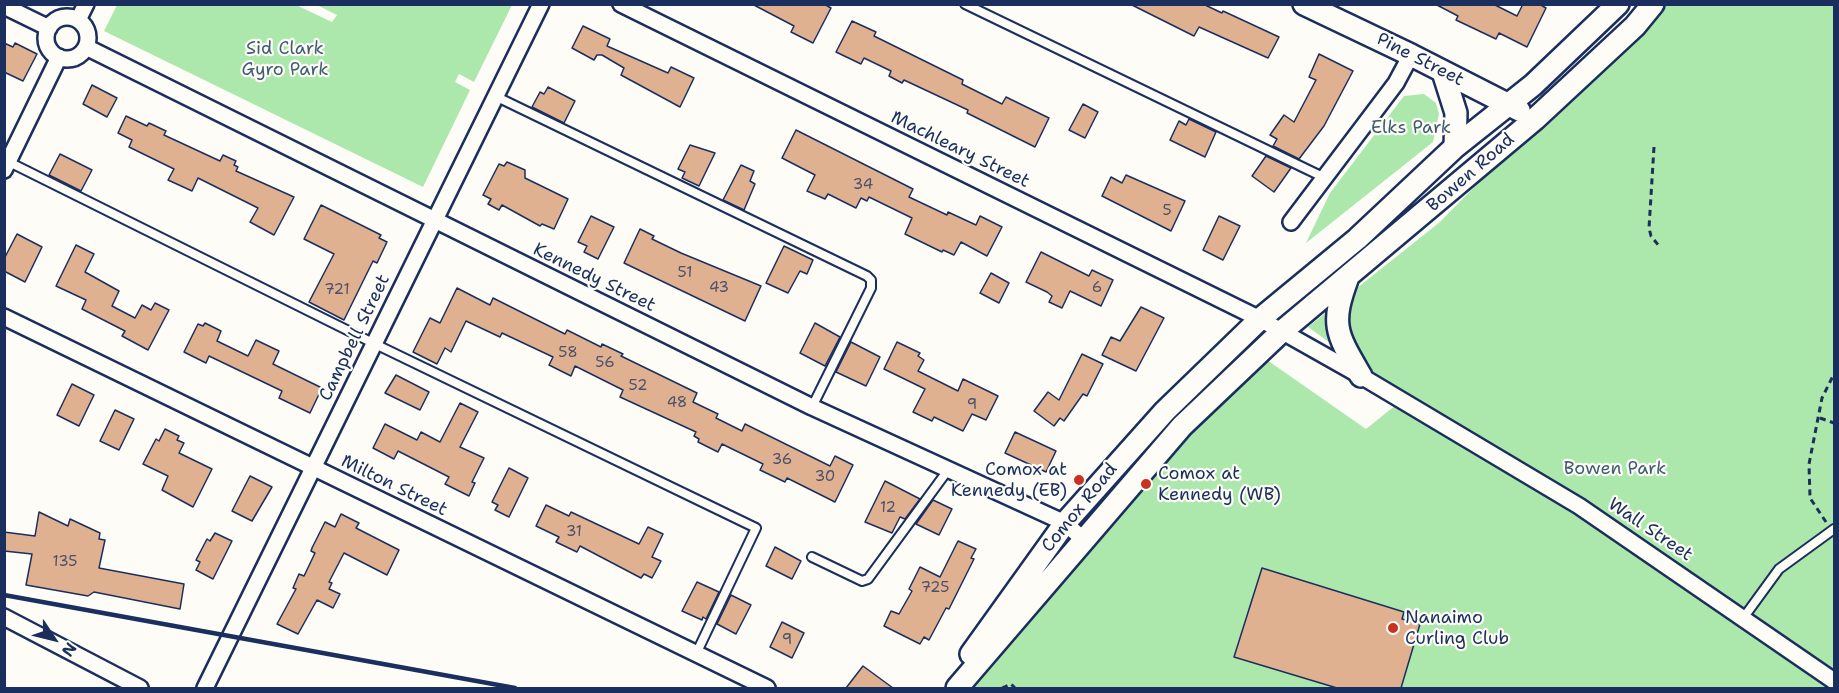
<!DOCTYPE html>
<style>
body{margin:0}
#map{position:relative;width:1839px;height:693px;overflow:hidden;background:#fdfcf7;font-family:"Shantell Sans",sans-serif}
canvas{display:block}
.frame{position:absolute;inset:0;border:6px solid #1b2f5e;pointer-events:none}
.north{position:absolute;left:24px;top:609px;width:60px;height:60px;-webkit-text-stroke:4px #fdfcf7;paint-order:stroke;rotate:125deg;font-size:16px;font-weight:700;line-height:24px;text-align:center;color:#1b2f5e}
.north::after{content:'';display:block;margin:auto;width:21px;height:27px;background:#1b2f5e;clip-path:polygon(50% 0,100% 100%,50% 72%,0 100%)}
</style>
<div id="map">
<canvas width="1839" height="693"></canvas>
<div class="frame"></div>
<div class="north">N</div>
</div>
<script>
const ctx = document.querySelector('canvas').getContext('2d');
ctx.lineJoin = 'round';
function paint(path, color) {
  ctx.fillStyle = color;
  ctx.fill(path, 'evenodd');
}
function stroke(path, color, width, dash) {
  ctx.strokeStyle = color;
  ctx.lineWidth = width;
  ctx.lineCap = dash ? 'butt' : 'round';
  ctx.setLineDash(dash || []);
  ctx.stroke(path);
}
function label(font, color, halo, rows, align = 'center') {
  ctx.font = font + ' "Shantell Sans",sans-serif';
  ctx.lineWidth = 4.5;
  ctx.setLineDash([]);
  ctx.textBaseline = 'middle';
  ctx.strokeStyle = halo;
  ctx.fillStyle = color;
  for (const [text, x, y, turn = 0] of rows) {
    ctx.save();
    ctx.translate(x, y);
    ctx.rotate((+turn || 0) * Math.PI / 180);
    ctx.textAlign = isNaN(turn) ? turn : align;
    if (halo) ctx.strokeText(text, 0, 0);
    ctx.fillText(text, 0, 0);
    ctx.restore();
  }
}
paint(new Path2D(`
 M117,5H296L332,22L337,15L317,5H512L474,82L459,74L455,82L470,90L423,187L104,31Z
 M1653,5H1834V688H972L1151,452L1267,360L1366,429L1406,397L1308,327L1440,222Z
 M1424,94L1436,103L1439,114L1433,142L1306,243L1330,193L1404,96Z`), '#ace7ac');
const building = new Path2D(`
 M752,4H824L831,8L813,43L791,32L794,26Z
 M1130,4H1203L1222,13L1223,11L1279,37L1268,58L1199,27L1194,36Z
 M1435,4H1493L1517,16L1523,4H1539L1546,8L1527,47L1499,33L1496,39L1456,20L1458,16Z
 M852,21L876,32L874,36L963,80L962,84L1002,104L1006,97L1049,118L1035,147L967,113L968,110L904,80L902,83L889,76L891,71L864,58L861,64L836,52Z
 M583,26L610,39L607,46L668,73L671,67L694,78L680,107L621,75L624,68L602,55H597L594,60L572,48Z
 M4,43L13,47L15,43L37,54L23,81L4,72Z
 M1319,54L1353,71L1324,126L1299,159L1273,146L1277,139L1270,135L1284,115L1294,122L1316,80L1309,77Z
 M92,85L117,98L107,117L83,104Z
 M548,87L575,101L564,123L532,107L540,92L544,94Z
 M1083,104L1098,112L1085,138L1069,130Z
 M126,116L147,126L149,123L166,131L164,135L220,161L223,155L236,161L234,165L238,167L236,171L294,197L274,235L250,222L258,208L198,178L192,191L168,180L174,169L129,147L132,140L118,133Z
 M1189,119L1216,132L1205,157L1170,140L1179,121L1186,125Z
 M796,130L913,189L909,197L947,215L948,212L976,225L980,216L1002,227L987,256L961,242L954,255L943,250L942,252L905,234L912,218L869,197L867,201L861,198L856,208L828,194L825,199L807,191L815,175L782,158Z
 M690,145L715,153L699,186L682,178L685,172L678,169Z
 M60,154L92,170L81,191L49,175Z
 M1266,156L1291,168L1274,192L1252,176Z
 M507,162L525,170V178L568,199L554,229L542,224L540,226L502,205L499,210L488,204L491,199L483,195L499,164L504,166Z
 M741,165L754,171L750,181L755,184L744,210L723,200Z
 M1126,175L1185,201L1171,231L1102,196L1111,177L1122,183Z
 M321,205L381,235L379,238L387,242L377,263L373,261L344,320L309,302L334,254L304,239Z
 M591,216L614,227L598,259L584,252L587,246L578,242Z
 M1219,216L1240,226L1223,260L1203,250Z
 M640,229L654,236L652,239L681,253L761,286L745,321L624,263Z
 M17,234L42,247L25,282L4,271V259Z
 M76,245L94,254L85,272L119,291L112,306L135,318L142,305L151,310L155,303L169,310L148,350L122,336L125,331L82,309L86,300L56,286Z
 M784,246L813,260L807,274L800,271L788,293L766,283Z
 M1041,252L1089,276L1092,270L1113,280L1101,306L1070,291L1062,308L1049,302L1052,296L1047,292L1026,282Z
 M991,273L1009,283L999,303L980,293Z
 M457,288L490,305L493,298L565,334L567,330L601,347L602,344L623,354L621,356L697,393L693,402L718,414L716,418L742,431L745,424L830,466L835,456L853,465L835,502L787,478L785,482L760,470L763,464L722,444L718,452L698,442L699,439L694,436L696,432L620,397L623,390L575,366L571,376L549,365L553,357L502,333L500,337L466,321L451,352L445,348L437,364L413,352L430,318L440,323Z
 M1141,307L1164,318L1136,371L1102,355L1111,337L1120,341Z
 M205,323L221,331L217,341L248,356L256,340L279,351L273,364L322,388L310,413L279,398L282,391L209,356L206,363L184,352L198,324L203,326Z
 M815,323L840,337L825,366L800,353Z
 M851,342L880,357L866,386L836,372Z
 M897,342L920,353L918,356L924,360L918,371L958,391L963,379L998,396L986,420L972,414L963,431L934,417L932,421L913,412L925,389L884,369Z
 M1082,354L1103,364L1087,396L1083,394L1064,421L1060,418L1054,426L1034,411L1048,392L1059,400Z
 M396,375L429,392L420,410L385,393Z
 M72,384L94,395L79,426L57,415Z
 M460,403L478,412L460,447L484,458L472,482L475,483L469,496L445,484L449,477L398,451L394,459L373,448L385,424L417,440L421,432L440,442Z
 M115,410L134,419L119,450L100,441Z
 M165,429L179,436L177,440L184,443L179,453L212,469L193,507L162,490L168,476L143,464L156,439L159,441Z
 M1015,432L1056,451L1046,472L1005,453Z
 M509,468L528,478L509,517L495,510L498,505L492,502Z
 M250,476L272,487L252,521L232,511Z
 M885,481L920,499L905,519L900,517L892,533L865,522Z
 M933,500L952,509L939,535L916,524Z
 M546,505L569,516L571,512L639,544L648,527L663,534L652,557L661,561L652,578L644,574L641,578L580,546L577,552L556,542L559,537L536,526Z
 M39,512L68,526L70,519L100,533L99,539L105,540L99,568L184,584L180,609L94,592L88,596L26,585L32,554L4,551V532L35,536Z
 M341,514L359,523L356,528L399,550L387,575L344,553L329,582L332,583L329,589L340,594L333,608L317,600L298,634L277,624L296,589L293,588L299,574L304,576L315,553L311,551L312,548L325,522L335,527Z
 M215,533L232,541L213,579L196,570L200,562L196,560L207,539L210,541Z
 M958,541L976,549L971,558L974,559L949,609L946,608L929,640L924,637L920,644L884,626L891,611L899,614L912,591L909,589L920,567L940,577Z
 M775,547L801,561L792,579L766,566Z
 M1262,568L1404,612L1402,619L1420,624L1401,688H1337L1234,657Z
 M697,582L719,592L706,619L703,617L702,620L682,611Z
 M731,595L751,605L736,634L717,624Z
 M782,622L804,633L792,658L770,647Z
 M863,666L893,688H846Z`);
paint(building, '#e0b191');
stroke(building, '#1b2f5e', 1.5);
const lane = new Path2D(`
 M965,4L1323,177
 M495,96L867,276L871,280V288L812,407
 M7,161L373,343L756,528L696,654
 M812,557L862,581L868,579L948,470
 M1744,617L1779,569L1834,529`);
const street = new Path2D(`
 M621,4L1260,319L1361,376L1579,506L1834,681
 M4,6L49,28
 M46 38a21 21 0 1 1 42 0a21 21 0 1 1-42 0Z
 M78,20L86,4
 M86,47L812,407L1065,523L1085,541
 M4,170L59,57
 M1291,222L1396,83L1411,55
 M4,317L767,688
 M4,617L140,688
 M205,688L541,4`);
const secondary = new Path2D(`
 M1304,4L1411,55L1519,110
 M1443,72L1456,113L1455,147
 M1348,277C1330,325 1336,333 1361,376
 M971,654L1065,523L1165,411L1260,319L1357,239L1455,147L1533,85L1618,4
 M957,688L1182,426L1280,333L1535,119L1635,26L1653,4`);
stroke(lane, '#1b2f5e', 12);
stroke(street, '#1b2f5e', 20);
stroke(secondary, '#1b2f5e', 26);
stroke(new Path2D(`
 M1654,147L1649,228L1651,236L1659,246
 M1820,418L1834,423
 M1826,522L1810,498L1809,464L1822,398L1834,374
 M1002,688L1011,684L1015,688`), '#1b2f5e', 3, [6, 4.5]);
stroke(lane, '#fdfcf7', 8);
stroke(street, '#fdfcf7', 15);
stroke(secondary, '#fdfcf7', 21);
stroke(new Path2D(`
 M4,595L515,688`), '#1b2f5e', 4.5);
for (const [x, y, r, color] of [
 [1079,480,6,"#c8321e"],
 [1146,484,6,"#c8321e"],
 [1393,628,6,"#c8321e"]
]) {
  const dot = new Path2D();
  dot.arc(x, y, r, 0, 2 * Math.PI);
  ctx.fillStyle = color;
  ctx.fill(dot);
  stroke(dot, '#fdfcf7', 2);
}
label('15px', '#4c506b', null, [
 ["34",863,185],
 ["5",1167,211],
 ["51",685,273],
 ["43",719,288],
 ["6",1097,288],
 ["721",337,290],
 ["58",568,353],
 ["56",605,363],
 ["52",638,386],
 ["48",677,403],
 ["9",972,405],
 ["36",782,460],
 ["30",825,477],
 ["12",888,508],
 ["31",574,532],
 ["135",65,562],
 ["725",935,588],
 ["9",787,640]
]);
label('18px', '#3f5d72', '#fdfcf7', [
 ["Sid Clark",285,49],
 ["Gyro Park",285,70],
 ["Elks Park",1411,128],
 ["Bowen Park",1615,469]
]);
label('18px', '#1b2f5e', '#fdfcf7', [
 ["Pine Street",1420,60,27],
 ["Machleary Street",960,150,26],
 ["Bowen Road",1471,173,-41],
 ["Kennedy Street",594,278,26],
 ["Campbell Street",355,338,-64],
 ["Milton Street",394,486,26],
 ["Comox Road",1080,508,-51],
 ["Wall Street",1650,530,34]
]);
label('18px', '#1b2f5e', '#fdfcf7', [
 ["Comox at",1067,470,"right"],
 ["Kennedy (EB)",1067,491,"right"],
 ["Comox at",1158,474],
 ["Kennedy (WB)",1158,495],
 ["Nanaimo",1405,618],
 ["Curling Club",1405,639]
], 'left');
</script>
